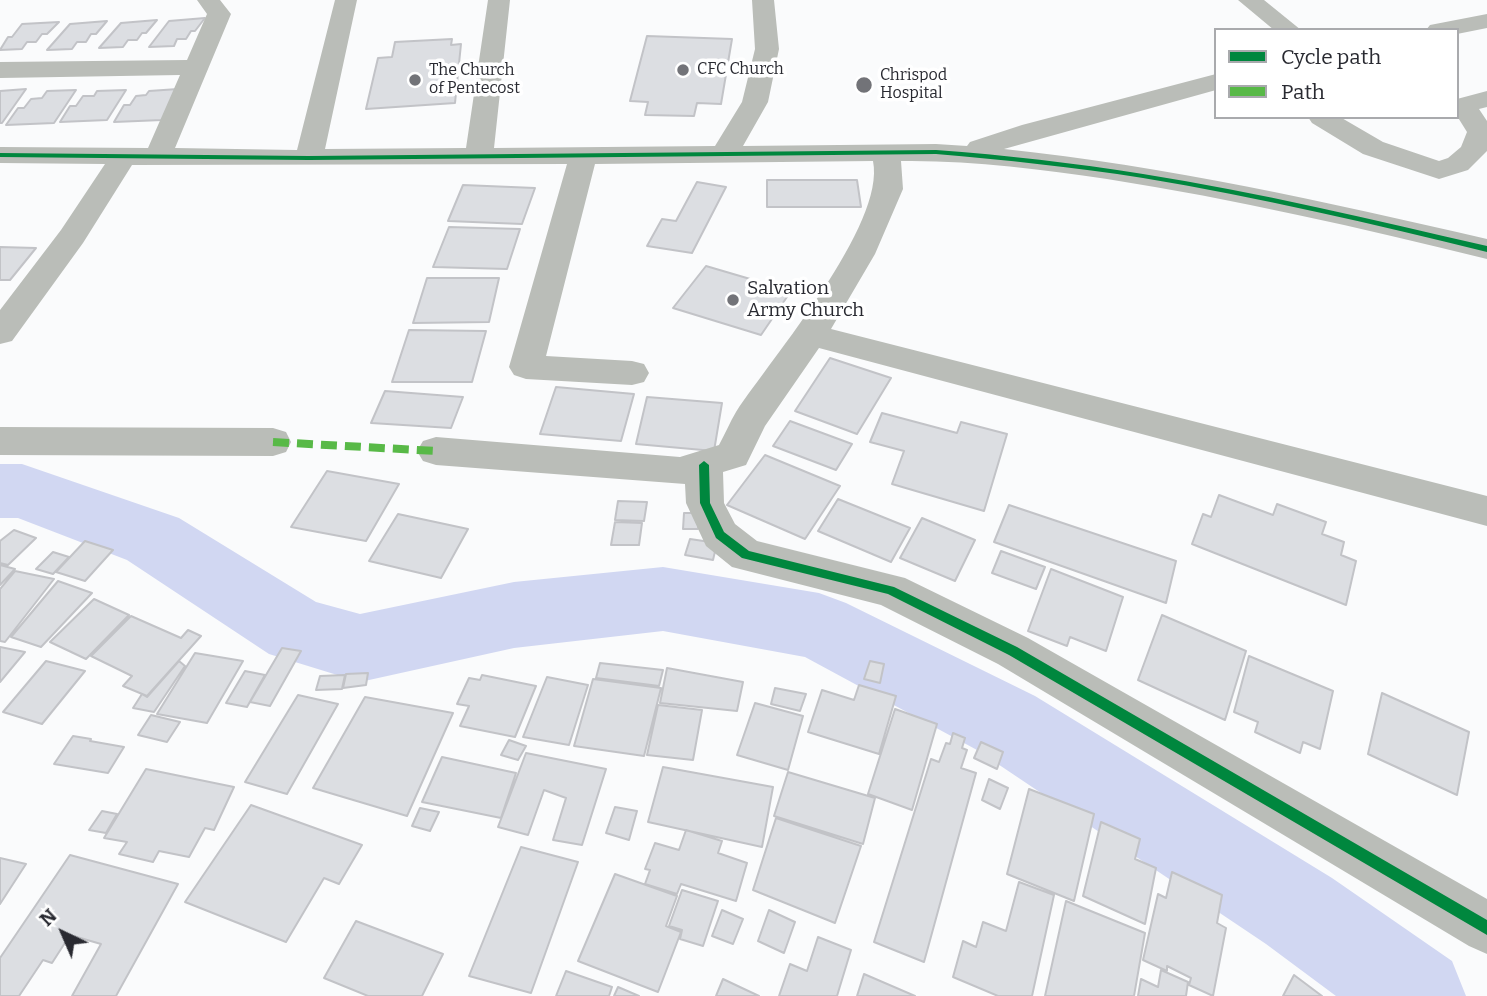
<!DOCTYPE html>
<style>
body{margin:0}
#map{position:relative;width:1487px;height:996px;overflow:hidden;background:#fafbfc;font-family:Bitter,serif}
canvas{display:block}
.legend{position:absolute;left:1214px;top:28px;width:245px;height:91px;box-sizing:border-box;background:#fff;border:2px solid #a9aaad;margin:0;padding:9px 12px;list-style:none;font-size:21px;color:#292a31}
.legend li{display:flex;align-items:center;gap:14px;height:35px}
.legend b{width:35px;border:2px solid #a9aaad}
.north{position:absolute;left:28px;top:898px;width:70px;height:70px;-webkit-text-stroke:5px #fff;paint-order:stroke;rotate:316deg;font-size:19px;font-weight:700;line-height:28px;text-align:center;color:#292a31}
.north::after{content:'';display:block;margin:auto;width:24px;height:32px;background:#292a31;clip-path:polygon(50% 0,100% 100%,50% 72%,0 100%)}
</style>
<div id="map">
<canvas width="1487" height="996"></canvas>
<ul class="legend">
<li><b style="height:9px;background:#00873e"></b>Cycle path</li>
<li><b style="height:9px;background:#58b947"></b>Path</li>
</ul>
<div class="north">N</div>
</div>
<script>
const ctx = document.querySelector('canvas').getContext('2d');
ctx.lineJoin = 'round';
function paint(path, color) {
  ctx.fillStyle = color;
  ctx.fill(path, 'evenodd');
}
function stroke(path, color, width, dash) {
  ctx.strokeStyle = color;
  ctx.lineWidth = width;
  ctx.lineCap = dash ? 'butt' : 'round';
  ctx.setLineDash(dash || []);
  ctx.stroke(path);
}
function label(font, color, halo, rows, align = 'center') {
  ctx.font = font + ' Bitter,serif';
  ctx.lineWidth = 7;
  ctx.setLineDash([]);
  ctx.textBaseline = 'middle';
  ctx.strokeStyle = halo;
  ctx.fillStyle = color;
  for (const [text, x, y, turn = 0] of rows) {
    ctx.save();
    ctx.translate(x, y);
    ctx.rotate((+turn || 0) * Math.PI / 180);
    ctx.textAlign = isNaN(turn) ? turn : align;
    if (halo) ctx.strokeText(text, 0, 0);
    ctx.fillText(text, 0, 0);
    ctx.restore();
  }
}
paint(new Path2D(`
 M0,464H22L179,518L316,602L360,614L514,582L663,567L819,593L846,603L1035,696L1332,878L1452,961L1466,996H1336L1266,944L977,750L805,657L663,631L514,648L360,682L269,654L127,560L18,518H0Z`), '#d1d7f2');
const building = new Path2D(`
 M205,18L195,31H191L186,39H177L174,46L149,47L169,21Z
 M157,20L146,33H142L137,40H128L123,47L99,48L121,23Z
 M107,21L96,34H91L86,42H77L72,49L47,50L70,24Z
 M59,22L47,34H42L36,42H27L22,49L0,50L8,37H12L22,24Z
 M647,36L732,39L721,104L697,103L694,116L645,115L648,102L630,101Z
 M452,39L451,45L461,44L455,103L366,109L378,58L392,57L395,42Z
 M26,89L2,123H0V91Z
 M178,89L162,120L114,122L124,105H130L136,96L146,95L149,91Z
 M76,90L54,123L6,125L18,108H24L31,99L42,98L47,91Z
 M126,90L107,120L60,122L70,106H76L83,96H94L97,91Z
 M767,180H857L861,207H767Z
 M697,182L726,187L692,253L647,246L662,219L676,221Z
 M463,185L535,188L522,224L448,221Z
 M449,227L520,229L507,269L433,267Z
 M0,247L36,248L10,280H0Z
 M706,266L791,291L761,335L673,308Z
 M427,278H499L489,322L413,323Z
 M409,330L486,331L472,382H392Z
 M830,358L891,378L857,434L795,411Z
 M556,387L634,394L621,441L540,434Z
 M385,391L463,397L451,428L371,423Z
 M647,397L722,403L714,451L636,444Z
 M882,413L957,433L961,422L1007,434L984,511L892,484L904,451L870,442Z
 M790,421L852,444L836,470L773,446Z
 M765,455L840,486L805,539L727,505Z
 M327,471L399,484L366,541L291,527Z
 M1219,495L1273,515L1277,504L1326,522L1322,534L1344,542L1341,555L1356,561L1346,605L1192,544L1203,514L1211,517Z
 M838,499L910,528L891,562L818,531Z
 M618,501L647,502L644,521L615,520Z
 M1009,505L1176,561L1166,603L994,542Z
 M684,513H699L698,529H683Z
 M398,514L468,529L441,578L369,561Z
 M922,518L975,540L955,581L900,558Z
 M615,522L642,523L639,545H611Z
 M14,530L36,538L8,565L0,563V541Z
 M690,539L717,543L713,560L685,555Z
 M85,541L113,550L85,581L56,572Z
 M1001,551L1045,567L1036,589L992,573Z
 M53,552L69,557L53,574L36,569Z
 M0,565L15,569L0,585Z
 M1051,569L1123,597L1106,651L1070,637L1067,646L1028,631Z
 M15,571L54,579L5,642L0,641V589Z
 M58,581L92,593L41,647L11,637Z
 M94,599L129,615L86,659L50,642Z
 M1162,615L1246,651L1225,720L1138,680Z
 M131,616L181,638L188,630L201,636L147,696L123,686L132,676L91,656Z
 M0,647L25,652L0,682Z
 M282,648L301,651L270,706L250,702Z
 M195,653L243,661L207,723L157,714Z
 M1249,656L1333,691L1320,749L1303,742L1300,753L1255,732L1258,722L1234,712Z
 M46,661L85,671L42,724L3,712Z
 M179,661L185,666L154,712L133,708L142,694L147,697Z
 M870,661L884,664L880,683L864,679Z
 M600,663L663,670L659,686L596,678Z
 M667,668L743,682L737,711L660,703Z
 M245,671L265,675L247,707L226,703Z
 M368,673L366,685L343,688L346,674Z
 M345,675L342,689L316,690L320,676Z
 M482,675L536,686L515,737L460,726L469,706L457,704L469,678L480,680Z
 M547,677L588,685L569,745L523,737Z
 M593,679L661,688L644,756L574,746Z
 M859,685L896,696L879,754L808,732L822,690L854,700Z
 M775,688L806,694L800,711L771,704Z
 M1382,693L1469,732L1457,795L1368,754Z
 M298,695L338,704L287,794L245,782Z
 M365,697L453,713L407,816L313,788Z
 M755,703L803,716L788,770L737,755Z
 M658,705L702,710L693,760L647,755Z
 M895,709L937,724L912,810L868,794Z
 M151,715L180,722L167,742L138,735Z
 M953,733L965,738L962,748L967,750L961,768L976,773L924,962L874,942L931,759L939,762L946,743L950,744Z
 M73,736L91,739L90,741L124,747L108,773L54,764Z
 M509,740L526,746L518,760L501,755Z
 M981,742L1003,752L997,769L974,758Z
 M526,753L606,769L582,845L553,840L566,798L544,790L528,835L498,827Z
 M442,757L516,773L501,818L422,802Z
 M663,767L773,787L762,847L648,822Z
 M146,769L234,787L214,830L205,828L189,857L159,851L153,862L119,854L127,842L104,838Z
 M788,772L875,798L863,844L774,816Z
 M989,779L1008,788L1000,809L982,800Z
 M1029,789L1094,814L1074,901L1007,874Z
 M251,805L362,845L339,884L324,878L286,942L185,902Z
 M615,807L637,811L629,840L606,833Z
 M420,808L439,812L430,831L412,826Z
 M102,811L117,814L106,833L89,830Z
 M776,818L861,846L835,923L753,890Z
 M1101,822L1140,839L1135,859L1156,868L1145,924L1083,896Z
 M686,830L722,841L718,853L747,863L736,901L681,884L677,894L645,884L650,870L645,869L655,843L679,850Z
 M521,847L578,862L531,993L469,976Z
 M70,855L178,884L116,996H72L101,944L70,935L52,963L43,960L19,996H0V958Z
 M0,858L26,864L0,904Z
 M1172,872L1222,895L1217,923L1226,928L1213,996L1189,985L1191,978L1167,966V971L1143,960L1158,894L1166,898Z
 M615,874L677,896L666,926L681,932L658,992L578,961Z
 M1019,882L1054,895L1032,996H998L953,977L963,941L976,947L983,922L1006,931Z
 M682,890L718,901L703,946L680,939L682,930L669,926Z
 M1066,901L1145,933L1134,996H1045Z
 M722,910L743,919L733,944L712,936Z
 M769,910L795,922L784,953L758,941Z
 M356,921L443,954L422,996H368L324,978Z
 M818,937L851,950L837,996H779L790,964L807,971Z
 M1161,970L1188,982L1186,996H1138L1141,979L1158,987Z
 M566,971L612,987L609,996H556Z
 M864,974L915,996H857Z
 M1294,975L1322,996H1283Z
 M723,979L742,988L759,996H716Z
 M618,987L639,996H614Z`);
paint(building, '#dcdee2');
stroke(building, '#c2c3c7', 2);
paint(new Path2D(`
 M197,0H220L231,14L175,148L297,150L335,0H357L325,149L466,148L488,0H510L494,148L715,146L742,102L755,49L752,0H774L779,49L768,102L743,146L936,144L967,146L970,142L1022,125L1216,74V90L1004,149C1167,166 1327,202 1487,239V259C1361,228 1235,199 1107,179C1039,169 970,160 901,161L903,189L875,254L831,329L1487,496V526L819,348L765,426L746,465L723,472L724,503L735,524L757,541L905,578L1028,638L1487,899V954L1469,946L998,664L881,605L732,567L706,546L686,503L685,484L436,465L423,461L417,451L423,441L436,437L680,457L719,445C725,434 730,422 736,412C772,357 886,225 873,161L595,164L546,356L632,361L644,364L649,373L644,382L632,385L526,379L514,375L509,367L567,164L132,165L83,243L12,341L0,344V310L61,230L105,164L0,163V147L148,148L180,75L0,78V62L187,60L207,14Z
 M1238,0H1264L1301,30H1274Z
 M1487,14V28L1457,34V30H1426L1430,25Z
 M1487,91V107L1479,109L1487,121V151L1468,170L1439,179L1363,154L1312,123L1308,117H1340L1383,142L1439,161L1448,158L1461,147L1467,132L1457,116V99Z
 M0,427L273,428L286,432L291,442L286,452L273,456L0,455Z`), '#babdb8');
stroke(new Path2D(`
 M273,442L436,451`), '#58b947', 8, [16, 8]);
paint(new Path2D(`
 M936,150C1005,155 1074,163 1143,174C1258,192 1373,220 1487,246V252C1373,224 1259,197 1143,178C1074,167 1005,160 936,154L309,160L0,157V153L309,156Z
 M704,461L709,465L710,503L724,532L749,551L894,587L1017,647L1487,920V935L1009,655L888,594L742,558L716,538L700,503L699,465Z`), '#00873e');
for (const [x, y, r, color] of [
 [683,70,7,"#727378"],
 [415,80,7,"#727378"],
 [864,85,9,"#727378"],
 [733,300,7,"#727378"]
]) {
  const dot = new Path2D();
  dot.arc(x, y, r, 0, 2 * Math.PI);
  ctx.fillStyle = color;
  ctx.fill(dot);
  stroke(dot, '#fff', 2.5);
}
label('16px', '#292a31', '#fff', [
 ["CFC Church",697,70],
 ["The Church",429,71],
 ["of Pentecost",429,89],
 ["Chrispod",880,76],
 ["Hospital",880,94]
], 'left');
label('19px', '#292a31', '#fff', [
 ["Salvation",747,289],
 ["Army Church",747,311]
], 'left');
</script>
